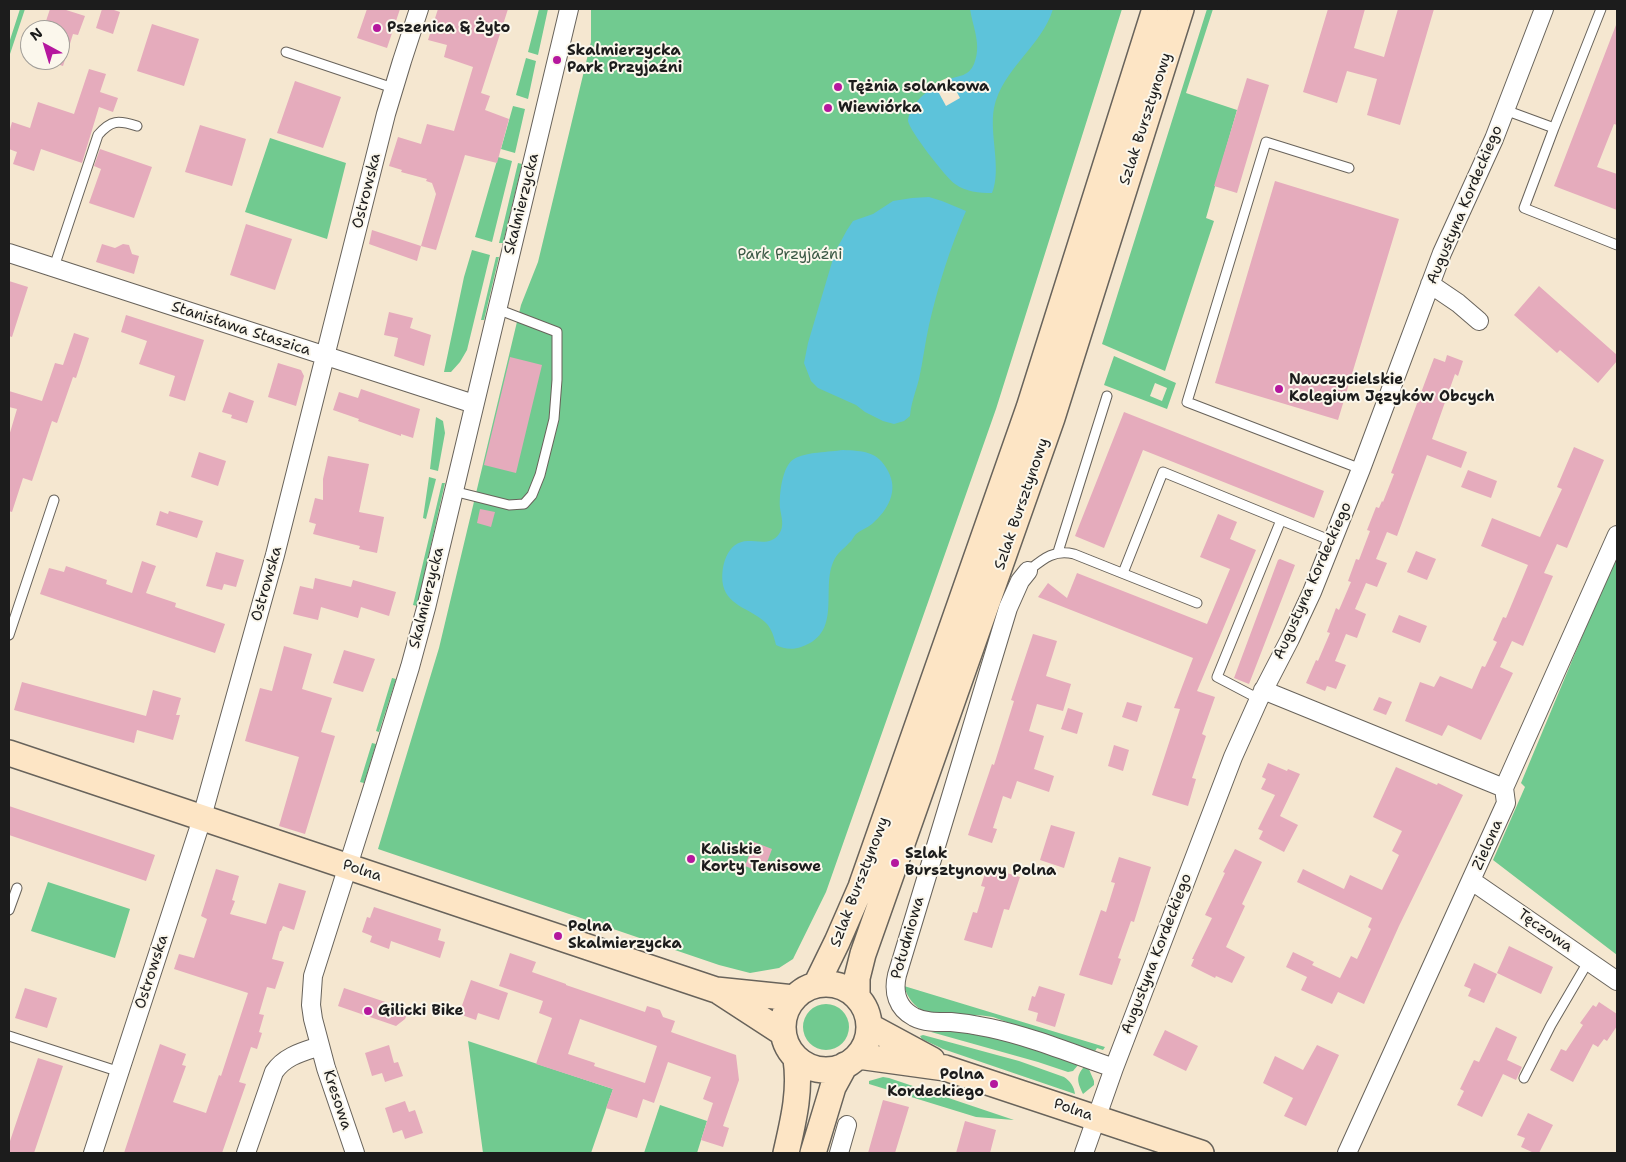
<!DOCTYPE html>
<meta charset="utf-8">
<style>
body{margin:0}
#map{position:relative;width:1626px;height:1162px;overflow:hidden;background:#f5e7d0;font-family:"Shantell Sans",sans-serif}
canvas{display:block}
.frame{position:absolute;inset:0;border:10px solid #1c1c1c;pointer-events:none}
.north{position:absolute;left:20px;top:20px;width:50px;height:50px;box-sizing:border-box;background:#fbf7ec;border:1px solid #a29f99;border-radius:50%;rotate:321deg;font-size:14px;font-weight:700;line-height:20px;text-align:center;color:#1c1c1c}
.north::after{content:'';display:block;margin:auto;width:18px;height:22px;background:#b5179e;clip-path:polygon(50% 0,100% 100%,50% 72%,0 100%)}
</style>
<div id="map">
<canvas width="1626" height="1162"></canvas>
<div class="frame"></div>
<div class="north">N</div>
</div>
<script>
const ctx = document.querySelector('canvas').getContext('2d');
ctx.lineJoin = 'round';
function paint(path, color) {
  ctx.fillStyle = color;
  ctx.fill(path, 'evenodd');
}
function stroke(path, color, width, dash) {
  ctx.strokeStyle = color;
  ctx.lineWidth = width;
  ctx.lineCap = dash ? 'butt' : 'round';
  ctx.setLineDash(dash || []);
  ctx.stroke(path);
}
function label(font, color, halo, rows, align = 'center') {
  ctx.font = font + ' "Shantell Sans",sans-serif';
  ctx.lineWidth = 4;
  ctx.setLineDash([]);
  ctx.textBaseline = 'middle';
  ctx.strokeStyle = halo;
  ctx.fillStyle = color;
  for (const [text, x, y, turn = 0] of rows) {
    ctx.save();
    ctx.translate(x, y);
    ctx.rotate((+turn || 0) * Math.PI / 180);
    ctx.textAlign = isNaN(turn) ? turn : align;
    if (halo) ctx.strokeText(text, 0, 0);
    ctx.fillText(text, 0, 0);
    ctx.restore();
  }
}
paint(new Path2D(`
 M20,9H25L9,57V43Z
 M539,9H548L538,55L528,52Z
 M591,9H1122L996,409L826,892L793,959L779,968L750,973L719,965L378,849L439,648L521,305L538,262L591,42Z
 M1207,9H1213L1186,93L1237,110L1206,218L1214,221L1165,371L1102,344Z
 M526,58L536,61L528,99L516,95Z
 M513,106L525,109L515,153L501,149Z
 M270,138L346,163L327,239L245,212Z
 M498,157L512,161L492,242L475,237Z
 M518,163L522,164L503,243H499Z
 M472,250L490,255L467,350L460,362L451,372H444L464,277Z
 M496,257H499L484,320H481Z
 M1114,356L1176,383L1167,409L1104,385ZM1155,383L1167,388L1162,401L1150,396Z
 M436,417L443,421L445,433L438,471L430,469Z
 M429,477L436,479L426,519L423,518Z
 M442,483H445L417,606L413,605Z
 M1617,553V955L1493,860L1525,787L1521,783Z
 M392,678L396,679L379,732L376,731Z
 M372,743L376,744L364,783L360,782Z
 M48,882L130,909L115,958L31,931Z
 M904,986L1105,1047L1103,1050L1097,1048L1095,1051L1059,1041L993,1017C959,1010 917,1029 904,986Z
 M803 1027a23 23 0 1 1 46 0a23 23 0 1 1-46 0Z
 M931,1032H970L1006,1041L1079,1064L1073,1071L1068,1072L1038,1062Z
 M923,1035L1019,1061L1064,1077C1070,1081 1074,1086 1075,1094L943,1049L922,1039L920,1036Z
 M468,1041L613,1089L591,1153H483Z
 M1084,1067H1088L1094,1081V1085L1083,1094C1078,1083 1075,1077 1084,1067Z
 M883,1077L889,1078L1014,1120L976,1117L869,1084V1081Z
 M660,1105L707,1121L697,1153H644Z`), '#71ca90');
paint(new Path2D(`
 M970,9H1053C1042,46 1002,69 994,108C989,134 1002,169 992,193C979,193 966,192 955,184C946,178 909,130 908,121C908,118 909,115 910,113C914,100 936,83 949,79C959,76 969,76 974,64C982,45 973,28 970,9Z
 M929,197L942,201L966,211C950,248 938,286 929,325C925,343 923,361 919,379C916,391 911,403 910,416L904,421L894,424L883,421L865,412L856,405L818,388L811,381L804,363L808,343L835,252L847,230L853,221L873,214L893,201L912,198Z
 M843,450C863,451 878,451 888,471C899,491 888,510 872,524C867,528 861,530 856,534C853,537 852,541 849,543C846,547 841,550 838,554C816,581 847,632 801,647C793,650 783,649 776,645C774,637 772,630 767,624C753,609 728,607 723,585C720,567 727,541 748,541C760,541 771,545 779,534C785,526 781,516 780,508C779,495 782,466 794,459C805,452 830,452 843,450Z`), '#5dc3da');
paint(new Path2D(`
 M949,77L960,98L946,106L934,84Z`), '#f5e7d0');
paint(new Path2D(`
 M50,9H63L85,16L78,35L73,34L63,66L60,65V30H43Z
 M102,9H111L120,12L113,34L96,28Z
 M367,9H400L387,48L357,38Z
 M438,9H508L481,93L490,96L485,110L509,119L497,163L465,155L436,250L421,246L436,194L432,183L426,181L427,179L401,172L402,170L389,166L398,137L421,144L427,124L454,131L473,67L444,57L447,45L428,40Z
 M1328,9H1365L1354,48L1384,57L1398,9H1434L1400,125L1367,115L1377,79L1347,71L1337,103L1303,92Z
 M152,24L199,39L184,86L137,71Z
 M1616,25L1617,125L1614,124L1597,167L1617,174V210L1554,186Z
 M89,69L106,74L100,92L118,98L113,112L99,107L82,163L41,149L34,171L13,164L17,152L9,149V133L12,122L30,128L38,102L74,114Z
 M1247,78L1269,85L1237,193L1214,186Z
 M295,81L341,97L323,148L277,133Z
 M200,125L246,139L232,186L185,172Z
 M100,149L152,167L134,218L89,203L101,169L94,166Z
 M1275,181L1399,219L1338,420L1215,383Z
 M246,224L292,239L275,290L230,275Z
 M372,230L421,246L417,261L369,244Z
 M102,244L115,248L123,244L129,245L132,254L139,256L134,274L96,262Z
 M9,281L28,287L12,337L9,336Z
 M1539,286L1617,355V361L1598,383L1560,350L1557,353L1514,315Z
 M389,312L413,318L410,328L431,335L424,366L394,356L398,338L384,335Z
 M126,315L204,340L185,401L169,396L175,376L139,364L147,341L121,332Z
 M74,333L89,338L76,378L73,377L57,423L52,421L32,481L23,478L12,512L9,511V436L17,409L9,407V391L42,401L55,363L63,365Z
 M1447,355L1463,361L1458,376L1455,374L1432,439L1467,452L1461,468L1427,455L1397,536L1387,532L1376,559L1387,563L1377,587L1366,583L1355,609L1366,614L1357,638L1346,634L1335,661L1346,665L1336,689L1327,686L1325,691L1306,683L1316,660L1318,661L1330,633L1327,632L1336,608L1339,610L1351,582L1348,581L1356,559L1359,560L1370,531L1367,530L1376,507L1379,508L1382,501L1383,502L1394,474L1391,473L1434,358L1445,362Z
 M510,357L542,365L516,473L484,465Z
 M278,363L301,370L304,376L296,406L268,397Z
 M361,389L420,409L413,438L401,434V436L358,421L359,419L333,410L339,392L358,398Z
 M229,392L254,401L247,423L231,418L232,415L222,412Z
 M1124,412L1324,491L1314,518L1143,450L1104,548L1075,536Z
 M1574,447L1604,460L1567,548L1557,544L1544,573L1553,576L1523,646L1512,641L1500,667L1513,673L1481,740L1448,725L1442,736L1405,721L1420,682L1434,687L1440,676L1472,689L1482,666L1485,667L1497,642L1493,640L1503,617L1506,618L1528,565L1481,546L1492,518L1540,537L1562,489L1557,487Z
 M199,452L226,461L218,486L191,477Z
 M328,456L369,464L359,512L384,517L377,553L359,549L360,546L313,534L316,524L309,522L315,498L323,500V479Z
 M1468,470L1497,481L1491,498L1461,487Z
 M480,509L495,512L491,527L477,523Z
 M160,511L168,514L169,511L203,521L197,538L156,525Z
 M1218,514L1237,522L1230,539L1256,550L1197,691L1215,697L1202,734L1206,736L1192,778L1196,779L1188,806L1152,795L1180,709L1174,708L1193,658L1038,597L1048,583L1067,598L1077,573L1207,624L1230,569L1200,557Z
 M1416,551L1436,559L1427,580L1407,572Z
 M216,552L244,560L236,587L224,584L222,590L206,586Z
 M1280,559L1295,565L1249,684L1234,678L1278,560Z
 M142,561L156,566L146,593L176,603L175,607L225,624L215,653L40,594L49,568L64,572L66,566L107,580L106,584L132,593Z
 M315,578L351,587L353,580L396,592L389,616L361,607L358,618L321,607L318,620L293,614L300,586L313,589Z
 M1399,615L1427,626L1420,643L1392,632Z
 M1033,634L1057,641L1046,676L1071,684L1063,711L1037,704L1029,731L1044,736L1034,769L1054,776L1049,792L1017,781L1011,799L1003,796L993,828L997,829L992,843L968,835L992,764L994,765L1014,701L1011,700Z
 M284,646L312,654L302,689L332,698L321,732L335,736L305,834L279,826L299,757L245,741L260,688L272,691Z
 M344,650L375,659L363,692L333,683Z
 M22,682L146,716L153,690L181,698L176,715H180L173,740L137,730L134,743L14,710Z
 M1379,697L1392,702L1386,715L1373,710Z
 M1127,702L1142,706L1137,722L1122,717Z
 M1068,708L1083,713L1077,734L1061,729Z
 M1114,745L1129,750L1123,771L1108,766Z
 M1268,763L1287,771L1288,769L1300,774L1280,816L1298,825L1284,852L1259,839L1263,831L1258,829L1275,795L1261,789L1266,779L1262,777Z
 M1396,767L1437,785L1438,783L1463,795L1399,926L1364,1004L1338,992L1332,1004L1301,990L1307,977L1286,967L1293,952L1314,962L1312,965L1340,978L1351,956L1357,959L1371,929L1368,927L1372,918L1297,882L1303,869L1344,889L1350,875L1382,890L1399,855L1392,851L1402,831L1373,817Z
 M9,806L155,855L146,881L9,835Z
 M1051,825L1075,832L1064,868L1040,860Z
 M754,842L772,849L763,873L745,866Z
 M1235,849L1262,862L1242,904L1245,906L1226,947L1245,957L1232,983L1216,976L1215,978L1191,966L1194,959H1192L1212,918L1205,915L1225,873L1223,872Z
 M1119,857L1151,867L1134,922L1131,921L1118,958L1121,959L1112,985L1079,975L1101,910L1106,912L1115,883L1111,882Z
 M987,867L1020,877L1009,910L1004,909L992,948L964,940L973,912L977,913L985,887L981,886Z
 M216,869L239,876L232,900L235,901L230,914L266,924L279,883L306,891L294,930L283,926L281,931H280L272,959L284,962L275,989L267,987L259,1014L264,1015L259,1032L262,1033L257,1049L251,1047L239,1082L246,1084L222,1153H124L160,1044L186,1054L182,1065L186,1066L173,1102L206,1113L219,1075L221,1076L248,993L174,969L179,954L194,958L207,919L201,916Z
 M374,907L441,929L438,940L445,942L440,958L391,941L389,949L370,942L372,936L362,932L367,917L370,918Z
 M1509,946L1553,967L1541,994L1497,973Z
 M510,953L536,962L532,972L566,984V985L645,1012L647,1006L660,1010L663,1017L675,1021L671,1032L736,1055L739,1080L723,1126L729,1128L723,1147L701,1140L713,1103L703,1099L711,1077L668,1062L654,1103L643,1099L637,1118L606,1108L613,1089L536,1064L552,1018L539,1013L543,1001L499,986ZM580,1019L657,1046L645,1083L594,1066L595,1063L568,1054Z
 M1474,963L1497,974L1484,1003L1468,996L1471,989L1464,986Z
 M471,980L508,993L499,1020L478,1013L476,1020L459,1014Z
 M1039,986L1065,994L1055,1027L1036,1021L1038,1013L1028,1010L1032,996L1035,997Z
 M25,988L57,998L47,1028L15,1018Z
 M344,988L409,1010L405,1019L396,1026L338,1006Z
 M1599,1002L1617,1014V1026L1607,1041L1604,1039L1598,1047L1593,1044L1573,1082L1550,1070L1561,1049L1566,1051L1583,1025L1580,1023L1593,1005L1596,1007Z
 M1496,1027L1517,1037L1507,1060L1522,1067L1516,1080L1503,1074L1482,1117L1457,1105L1464,1091L1460,1089L1474,1060L1479,1062Z
 M1165,1030L1198,1046L1186,1071L1153,1055Z
 M389,1045L394,1063L398,1062L403,1076L385,1082L382,1073L372,1076L365,1053Z
 M1317,1045L1339,1055L1306,1126L1284,1116L1293,1098L1263,1083L1275,1056L1303,1070Z
 M38,1058L63,1066L34,1153H9V1144Z
 M883,1100L909,1107L895,1153H868Z
 M405,1101L409,1112L415,1110L423,1133L405,1139L402,1130L393,1133L385,1108Z
 M1528,1113L1553,1125L1539,1153H1534L1521,1147L1525,1138L1517,1135Z
 M965,1121L996,1130L990,1153H956Z`), '#e5abbc');
const lane = new Path2D(`
 M286,52L393,88
 M1505,110L1554,128L1524,208L1617,245
 M1554,128L1601,9
 M1349,168L1266,142L1187,402L1361,469
 M54,267L98,135C111,120 118,120 137,126
 M453,491L509,505L524,504L532,495L540,475L554,419L557,380V332L497,309
 M1058,552L1107,396
 M1028,571C1043,559 1054,549 1074,554L1197,603
 M1123,573L1163,472L1332,541
 M9,635L54,500
 M1259,699L1217,677L1281,520
 M9,910L17,888
 M9,1036L120,1072
 M1524,1078L1551,1025L1588,962`);
const street = new Path2D(`
 M9,253L474,404
 M1430,284L1458,303L1479,321
 M1028,571L1020,581L1008,608L897,975C893,992 897,1008 914,1017C926,1023 939,1022 951,1022C964,1023 977,1025 990,1028C1032,1037 1073,1054 1114,1068
 M1263,690L1504,788
 M1472,881L1617,981
 M93,1153L198,831L275,555L386,114L402,61L419,9
 M246,1153L274,1072C285,1056 302,1052 320,1046
 M355,1153L326,1068L313,1019L311,1005L313,976L373,787L410,667L426,608L569,9
 M839,1153L847,1125
 M1084,1153L1114,1068L1233,757L1259,699L1290,639L1312,592L1361,469L1442,253L1494,139L1544,9
 M1347,1153L1506,803L1504,788L1617,535`);
const secondary = new Path2D(`
 M9,753L716,990L794,998
 M783 1027a43 43 0 1 1 86 0a43 43 0 1 1-86 0Z
 M816,985L837,942L861,887L1029,408L1155,9
 M720,992L783,1033
 M857,997V978L863,954L1052,418L1181,9
 M869,1026L932,1060
 M858,1056L945,1068L1201,1153
 M786,1153C793,1122 801,1091 796,1059
 M813,1153L833,1087L845,1065`);
stroke(lane, '#68635b', 11);
stroke(street, '#68635b', 20);
stroke(secondary, '#68635b', 28);
stroke(lane, '#fff', 9);
stroke(street, '#fff', 18);
stroke(secondary, '#fde5c5', 25);
for (const [x, y, r, color] of [
 [377,28,5,"#b5179e"],
 [557,60,5,"#b5179e"],
 [838,87,5,"#b5179e"],
 [828,108,5,"#b5179e"],
 [1279,389,5,"#b5179e"],
 [691,859,5,"#b5179e"],
 [895,863,5,"#b5179e"],
 [558,936,5,"#b5179e"],
 [368,1011,5,"#b5179e"],
 [994,1084,5,"#b5179e"]
]) {
  const dot = new Path2D();
  dot.arc(x, y, r, 0, 2 * Math.PI);
  ctx.fillStyle = color;
  ctx.fill(dot);
  stroke(dot, '#fbf7ec', 2);
}
label('bold 15px', '#1c1c1c', '#fbf7ec', [
 ["Pszenica & Żyto",387,28],
 ["Skalmierzycka",567,51],
 ["Park Przyjaźni",567,68],
 ["Tężnia solankowa",848,87],
 ["Wiewiórka",838,108],
 ["Nauczycielskie",1289,380],
 ["Kolegium Języków Obcych",1289,397],
 ["Kaliskie",701,850],
 ["Korty Tenisowe",701,867],
 ["Szlak",905,854],
 ["Bursztynowy Polna",905,871],
 ["Polna",568,927],
 ["Skalmierzycka",568,944],
 ["Gilicki Bike",378,1011],
 ["Polna",984,1075,"right"],
 ["Kordeckiego",984,1092,"right"]
], 'left');
label('15px', '#1c1c1c', '#fbf7ec', [
 ["Szlak Bursztynowy",1146,119,-72],
 ["Ostrowska",367,191,-76],
 ["Skalmierzycka",522,204,-76],
 ["Augustyna Kordeckiego",1465,205,-67],
 ["Stanisława Staszica",241,329,18],
 ["Szlak Bursztynowy",1022,504,-71],
 ["Augustyna Kordeckiego",1313,581,-66],
 ["Ostrowska",267,584,-74],
 ["Skalmierzycka",427,598,-76],
 ["Zielona",1488,845,-66],
 ["Polna",362,871,18],
 ["Szlak Bursztynowy",860,882,-69],
 ["Tęczowa",1545,931,35],
 ["Południowa",908,938,-74],
 ["Augustyna Kordeckiego",1157,954,-69],
 ["Ostrowska",152,972,-72],
 ["Kresowa",337,1100,72],
 ["Polna",1073,1110,19]
]);
label('15px', '#3a5945', '#fbf7ec', [
 ["Park Przyjaźni",790,255]
]);
</script>
